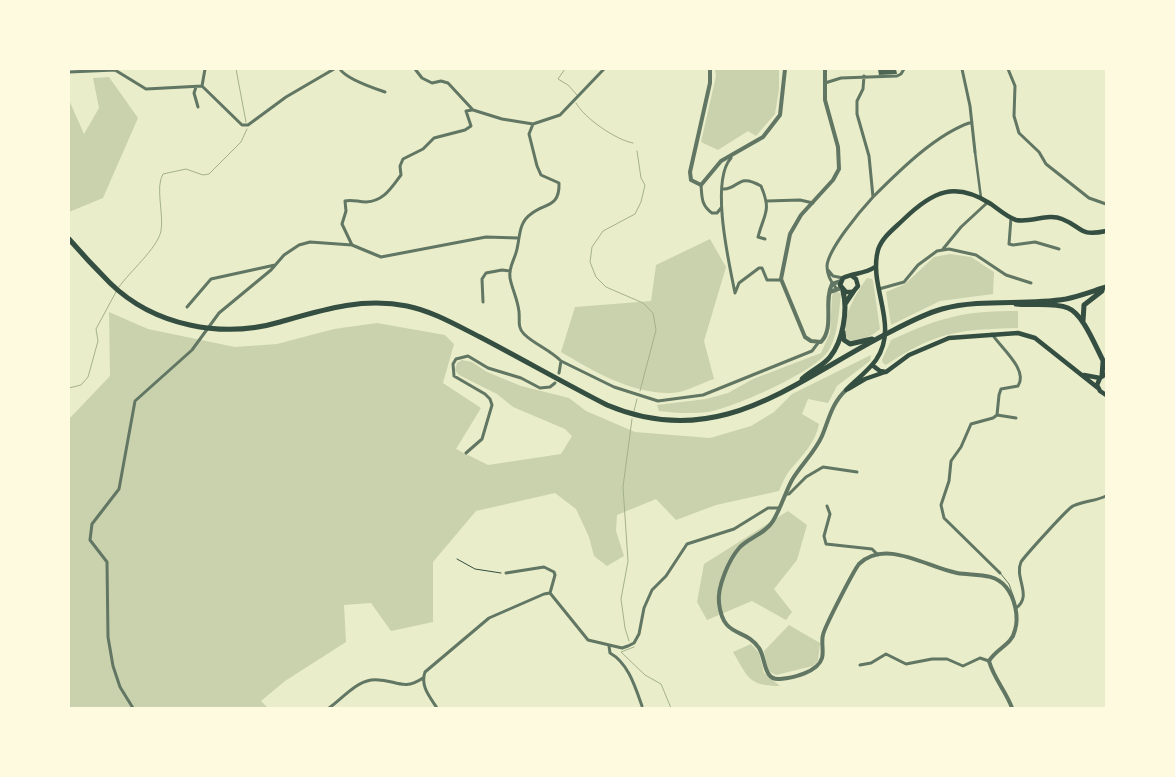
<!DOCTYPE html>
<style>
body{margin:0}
#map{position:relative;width:1175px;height:777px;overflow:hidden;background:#e9edc9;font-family:"Fira Sans Condensed",sans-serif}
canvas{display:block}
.frame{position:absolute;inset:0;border:70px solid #fefae0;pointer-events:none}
</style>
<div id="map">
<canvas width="1175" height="777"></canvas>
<div class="frame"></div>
</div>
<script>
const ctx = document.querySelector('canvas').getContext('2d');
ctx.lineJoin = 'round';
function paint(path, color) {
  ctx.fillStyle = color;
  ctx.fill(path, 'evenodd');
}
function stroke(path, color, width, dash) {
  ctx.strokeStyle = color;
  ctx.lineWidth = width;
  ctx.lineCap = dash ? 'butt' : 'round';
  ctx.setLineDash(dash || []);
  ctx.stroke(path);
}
paint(new Path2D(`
 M715,69H779V89L775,114L756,136L748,131L718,150L701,142L716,76Z
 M109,77L138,118L103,198L69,212V100L84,134L99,108L93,78Z
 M710,239L726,267L704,341L714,379C701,383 684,393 671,393C632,394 593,371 561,352L575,307L651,301L656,265Z
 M950,254L971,257L994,272L993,294L940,301L891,325L886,292L905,284L934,257Z
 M867,278L872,279L873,281L880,329C871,337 861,341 850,342C835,326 857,292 867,278Z
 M834,292H838L841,294C839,312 838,334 829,350C817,371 733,408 708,412C692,414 675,413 659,411L657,405L706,399L728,393L753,379L821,353L830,333L832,296Z
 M1018,311V328C958,330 937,331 886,365L883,363L882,360L891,340C941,317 963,311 1018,311Z
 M109,312L148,329L235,347L277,344L334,329L377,323L445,335L454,344L443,383L481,408L456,449L488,465L561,454L572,436L565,429L513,407L497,394L459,375L455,370L457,363L462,360L472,362L487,372L521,386L569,398L586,411L635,432L710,438L751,426L774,412L792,394L871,355L870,361L837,386L828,403L808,399L802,414L819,424C816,442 801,457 790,470C785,476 782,484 779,491L716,505L676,520L656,499L617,515L616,531L624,556L607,566L594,556L589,537L576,509L555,493L476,511L433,562V622L391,631L371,603L344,605L346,642L285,681L261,701L268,708H69V419L110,376Z
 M788,511L807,525L797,560L774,589L792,612L786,620L752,601L707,620L697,602L704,564Z
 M789,625L820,643L818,661L813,666L776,675L768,671L764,651Z
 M751,644L759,653L764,673L780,686C748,686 748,677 733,652Z`), '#cad2ad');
stroke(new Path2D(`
 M236,69L246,122
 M565,69L558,79L568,85L577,95
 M576,103C584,118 616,140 633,143
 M637,151L641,178L645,185L641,202L635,214L603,231L592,247L590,262L596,277L606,287L643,303L653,313L656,330L640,391
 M119,287C130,271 157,249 161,231C164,214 155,187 163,174L186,169L203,175L209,174L241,142L247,129
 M69,388L81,385L88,377L98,341L96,329L117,290
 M634,411L637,399
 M629,641L625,628L621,599L628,561L623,487L632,419
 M634,647L621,652L645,675L661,684L671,708`), '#a3b18a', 1);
paint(new Path2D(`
 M878,69H896L897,74L879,75Z`), '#4f6655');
stroke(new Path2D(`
 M457,559L475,569L501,573`), '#344e41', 1);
stroke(new Path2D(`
 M1001,574L1009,584L1014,598`), '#617663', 1);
stroke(new Path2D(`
 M975,152L981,198`), '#617663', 2.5);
stroke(new Path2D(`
 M205,69L202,86L242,125H248L286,97L334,69
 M340,69C346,79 373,88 385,92
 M415,69L422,78L432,83L441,81L448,83L473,110L502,119L533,124L560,115L604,69
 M962,69L970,106L975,152
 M1008,69L1015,86L1014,116L1019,133L1039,152L1046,164L1089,198L1106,204
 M69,72L115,70L146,89L202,86
 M825,83L841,78L897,76L901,74L904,69
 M196,87L194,93L198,107
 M533,124L529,134L537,166L541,175L559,183C560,208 544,203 531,214C519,222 520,236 517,249C515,259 508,268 510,278C512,289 518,300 519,312C520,320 517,327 524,334C534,344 550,350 561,361L559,373
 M731,155V158C710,181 729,263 735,293L739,283L759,268H762L767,280H781
 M701,185C702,197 701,205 712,213H717L721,208
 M723,189C739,190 737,172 761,186C772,212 764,213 758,237L765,239
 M874,196C899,171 937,133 972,122
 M767,201L800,200L813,203
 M1011,218L1009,244L1013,245L1035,242L1059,249
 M352,245L342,224L346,211L345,201C352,199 358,202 366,202C384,201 391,188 401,175L400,166L403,159L423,149L434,138L465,130L471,126L466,111L472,110
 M943,249L961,227L988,202
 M828,270L833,276L843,278
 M836,288C831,282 827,274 827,266C828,249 861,210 873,197L869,156L857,114V101L863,89L864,76
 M879,289L904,282L918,265L937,251L949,249L976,255L1006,275L1031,283
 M483,302L482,279L486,273L502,270L510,271
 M187,307L211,279L275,265
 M992,334C1000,347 1029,370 1018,386L1001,389L999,395L997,415L993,418L971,424L961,447L951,461L949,481L941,505L944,518L1000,573
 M561,361L614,387L658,401L703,395L812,351L818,343
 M997,415L1016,418
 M466,453L482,439L492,405L490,399L485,394L454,376L453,364L456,359L468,356L488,368L521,378L540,388L550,387L555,383
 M786,494H789L806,477L823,467L857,472
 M827,506L830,514L824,536L826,544L872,549L878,555
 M506,573L544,567L554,572L555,575L550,593
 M1016,608C1033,596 1014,578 1021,562C1024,557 1068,508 1073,506C1084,501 1096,501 1106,496
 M609,646L610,653C628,663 635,686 642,706
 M860,665L871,663L886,654L906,664L932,659H947L963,666L980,658L989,661
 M133,708L120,687L113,666L108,637L107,562L90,540L92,524L119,489L135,401L192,350L219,313L271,270L284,255L299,245L310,242L352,245L381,257L486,237L518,238
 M329,708C342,699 354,683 371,680C394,677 401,693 423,678
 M437,708C430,697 420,686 425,672L489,618L544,594L550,593L588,640L622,648L628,646L634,643L639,634L644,608L652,590L666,576L687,544L734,529L768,508H779`), '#617663', 3);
stroke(new Path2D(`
 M710,69V83L690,172L691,180L701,185L721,161L763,137L780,115L785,69
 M825,69V100L838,147L839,169L833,180L801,215L790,234L781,279L805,337L811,341L821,342C835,327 823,302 832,284L841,281
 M830,292L841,288
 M846,390C832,403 829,419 822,436C815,452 801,465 792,480C785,493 781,508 773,521C766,533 749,538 740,547C729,559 717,587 719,603C723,639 745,627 759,648C766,658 763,681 780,679C793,678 818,672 822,658C824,651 821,642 823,635C824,628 854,570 859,564C886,538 928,568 957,573C974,576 994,572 1006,587C1015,598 1019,617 1015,630C1012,645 997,648 989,661C994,679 1006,691 1012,708`), '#617663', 4);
stroke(new Path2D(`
 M852,276L856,279L858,286L853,292H846L840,285L843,278C853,273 865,274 875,267
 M872,365L880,371L886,372L909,355L949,338L1018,333L1035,338L1098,388
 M1106,374L1100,378L1097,385L1100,391L1106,395
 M1084,375L1100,378
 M848,389L865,379L885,372
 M846,390C856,380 868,371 876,360C900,325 868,287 878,250C882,237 895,228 904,219C933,191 955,181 991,204C998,209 1007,217 1016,220C1031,223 1048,213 1062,219C1083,227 1078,237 1106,231`), '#344e41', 4.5);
stroke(new Path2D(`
 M69,239C82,254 96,269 110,283C154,326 222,339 280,322C322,310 362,297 407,306C432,311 456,325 480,337C522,359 564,383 607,405C720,453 795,380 890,332C907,323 924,314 942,309C983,298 1025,306 1066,299C1080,296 1093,291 1106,287
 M845,304L853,292
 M1016,304C1032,306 1053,302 1068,308C1084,314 1097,351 1106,366
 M1083,321L1084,305L1102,291
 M843,332L844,340L850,344L872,339
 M1102,376L1103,362
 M802,379C810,371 823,366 830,357C843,341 848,310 843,291`), '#344e41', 5);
</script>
